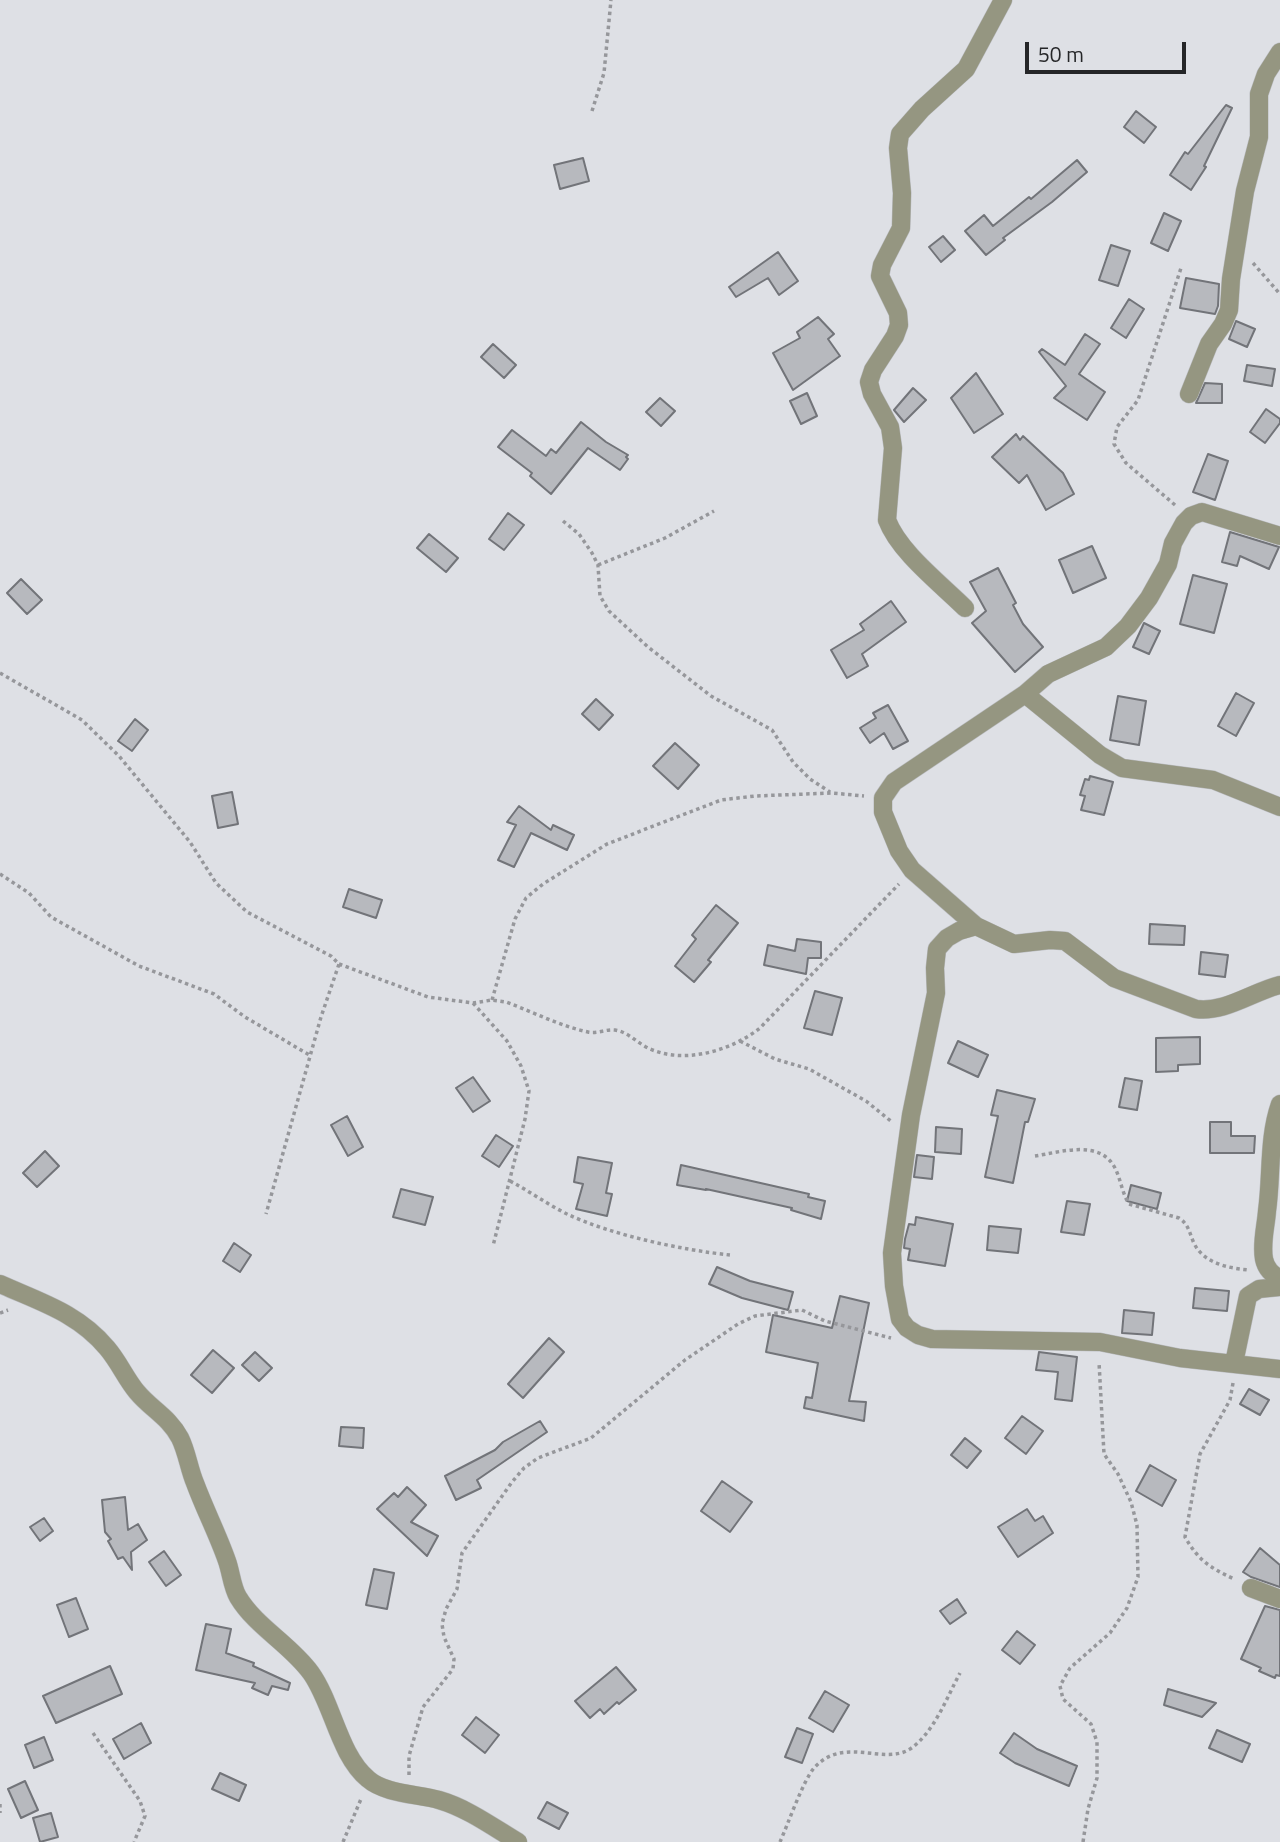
<!DOCTYPE html>
<style>
body{margin:0}
#map{position:relative;width:1280px;height:1842px;overflow:hidden;background:#dee0e5;font-family:"Titillium Web",sans-serif}
canvas{display:block}
.scale{position:absolute;left:1025px;top:42px;width:161px;height:32px;box-sizing:border-box;border:4px solid #252628;border-top:0;padding-left:9px;font-size:21px;line-height:24px;white-space:nowrap;color:#252628;-webkit-text-stroke:5px #dee0e5;paint-order:stroke}
</style>
<div id="map">
<canvas width="1280" height="1842"></canvas>
<div class="scale">50 m</div>
</div>
<script>
const ctx = document.querySelector('canvas').getContext('2d');
ctx.lineJoin = 'round';
function paint(path, color) {
  ctx.fillStyle = color;
  ctx.fill(path, 'evenodd');
}
function stroke(path, color, width, dash) {
  ctx.strokeStyle = color;
  ctx.lineWidth = width;
  ctx.lineCap = dash ? 'butt' : 'round';
  ctx.setLineDash(dash || []);
  ctx.stroke(path);
}
const building = new Path2D(`
 M1226,105L1232,108L1204,166L1206,167L1191,190L1170,175L1185,152L1188,154Z
 M1136,111L1156,127L1144,143L1124,127Z
 M583,158L589,181L560,189L554,165Z
 M1077,160L1087,172L1052,202L1003,238L1005,240L986,255L965,231L984,215L993,226L1029,197L1031,199Z
 M1164,213L1181,221L1168,251L1151,243Z
 M943,236L955,250L941,262L929,247Z
 M1111,245L1130,251L1118,286L1099,280Z
 M778,252L798,281L779,295L768,278L736,297L729,287Z
 M1186,278L1219,284L1218,306L1215,314L1180,308Z
 M1129,299L1144,309L1126,338L1111,328Z
 M818,317L834,334L828,339L840,356L793,390L773,353L800,338L797,332Z
 M1236,321L1255,329L1247,347L1229,339Z
 M1085,334L1100,344L1079,374L1105,392L1087,420L1054,398L1066,386L1039,352L1042,349L1065,365Z
 M493,344L516,365L504,378L481,357Z
 M1247,365L1275,369L1272,386L1244,381Z
 M976,373L1003,414L974,433L951,398Z
 M1205,383L1222,384V403H1196Z
 M913,388L926,400L904,422L894,410Z
 M807,393L817,416L801,424L790,401Z
 M660,398L675,411L661,426L646,412Z
 M1266,409L1280,419V423L1265,443L1250,432Z
 M581,422L606,442L628,455L626,457L628,459L620,470L588,448L551,494L530,476L532,473L498,447L512,430L546,456L551,449L556,453Z
 M1016,434L1020,440L1023,436L1063,473L1074,494L1046,510L1027,475L1019,483L992,457Z
 M1208,454L1228,461L1215,500L1193,492Z
 M508,513L524,525L504,550L489,539Z
 M1230,532L1279,547L1269,569L1240,556L1237,566L1222,562Z
 M429,534L458,558L446,572L417,548Z
 M1092,546L1106,578L1073,593L1059,560Z
 M998,568L1016,603L1013,605L1023,624L1043,647L1015,672L972,623L986,611L970,582Z
 M1193,575L1227,584L1214,633L1180,624Z
 M21,579L42,600L27,614L7,593Z
 M891,601L906,622L862,654L868,666L847,678L831,650L864,630L860,624Z
 M1144,623L1160,631L1149,654L1133,647Z
 M1236,693L1254,703L1236,736L1218,726Z
 M1118,696L1146,701L1139,745L1110,740Z
 M596,699L613,715L599,730L582,714Z
 M888,705L908,741L893,749L884,733L870,743L860,728L876,718L873,713Z
 M135,719L148,730L132,751L118,741Z
 M675,743L699,765L678,789L653,766Z
 M1090,776L1113,782L1104,815L1081,810L1085,796L1080,795L1085,779L1089,780Z
 M232,792L238,824L218,828L212,796Z
 M519,806L551,830L553,825L574,835L567,850L531,833L514,867L498,860L516,825L507,822Z
 M349,889L382,900L376,918L343,907Z
 M716,905L738,923L708,960L711,962L694,982L675,966L696,939L692,935Z
 M1150,924L1185,926L1184,945L1149,944Z
 M797,939L821,942V958H808L806,974L764,965L768,945L795,951Z
 M1201,952L1228,955L1225,977L1199,974Z
 M815,991L842,998L832,1035L804,1028Z
 M1200,1037V1064L1178,1065V1071L1156,1072V1038Z
 M958,1041L988,1055L978,1077L948,1063Z
 M473,1077L490,1101L473,1112L456,1088Z
 M1125,1078L1142,1081L1137,1110L1119,1107Z
 M997,1090L1035,1099L1028,1122H1025L1013,1183L985,1177L998,1116L991,1115Z
 M347,1116L363,1147L348,1156L331,1125Z
 M1210,1122H1231V1136H1255L1254,1153H1210Z
 M936,1127L962,1129L961,1154L935,1152Z
 M496,1135L513,1146L499,1167L482,1156Z
 M45,1151L59,1166L37,1187L23,1173Z
 M917,1155L934,1157L932,1179L914,1177Z
 M578,1157L612,1163L606,1193L612,1194L607,1216L576,1209L583,1184L574,1182Z
 M681,1165L809,1194L808,1197L825,1201L821,1219L791,1210L792,1208L706,1189V1190L677,1185Z
 M1131,1185L1161,1193L1157,1209L1127,1201Z
 M401,1189L433,1197L425,1225L393,1217Z
 M1067,1201L1090,1204L1084,1235L1061,1232Z
 M916,1217L953,1224L945,1266L908,1260L910,1249L904,1248L905,1239L909,1224L915,1225Z
 M989,1226L1021,1229L1018,1253L987,1250Z
 M234,1243L251,1255L240,1272L223,1261Z
 M717,1267L750,1281L793,1292L788,1310L742,1298L709,1284Z
 M1195,1288L1229,1291L1227,1311L1193,1308Z
 M840,1296L869,1303L849,1401L866,1402L864,1421L804,1408L806,1397L812,1398L818,1363L766,1352L773,1315L832,1328Z
 M1124,1310L1154,1313L1152,1335L1122,1333Z
 M549,1338L564,1352L523,1398L508,1384Z
 M213,1350L234,1368L212,1393L191,1375Z
 M255,1352L272,1368L259,1381L242,1365Z
 M1039,1352L1077,1357L1072,1401L1055,1399L1058,1372L1036,1370Z
 M1249,1389L1269,1400L1260,1415L1240,1404Z
 M1022,1416L1043,1431L1026,1454L1005,1438Z
 M540,1421L547,1432L477,1480L481,1488L456,1500L445,1476L495,1450L503,1442Z
 M341,1427L364,1428L363,1448L339,1446Z
 M965,1438L981,1451L967,1468L951,1455Z
 M1150,1465L1176,1480L1162,1506L1136,1491Z
 M722,1481L752,1502L730,1532L701,1511Z
 M407,1487L426,1505L411,1522L438,1536L427,1556L377,1509L394,1493L398,1497Z
 M125,1497L128,1530L138,1524L147,1540L131,1552L132,1570L123,1557L118,1559L108,1541L111,1539L105,1532L102,1500Z
 M1027,1509L1035,1521L1043,1516L1053,1533L1018,1557L998,1527Z
 M44,1518L53,1531L40,1541L30,1527Z
 M1260,1548L1280,1565V1587L1251,1577L1243,1572Z
 M164,1551L181,1575L166,1586L149,1562Z
 M374,1569L394,1573L387,1609L366,1605Z
 M76,1598L88,1629L69,1637L57,1605Z
 M957,1599L966,1613L950,1624L940,1611Z
 M1265,1606L1280,1610V1676L1276,1675L1275,1678L1259,1671L1261,1668L1241,1659Z
 M206,1624L231,1629L226,1653L254,1663L253,1666L290,1683L288,1690L272,1686L268,1695L252,1688L255,1683L196,1670Z
 M1017,1631L1035,1645L1020,1664L1002,1650Z
 M110,1666L122,1694L56,1723L43,1696Z
 M616,1667L636,1690L619,1704L617,1702L604,1714L600,1709L590,1718L575,1701Z
 M1168,1689L1216,1703L1202,1717L1164,1705Z
 M825,1691L849,1705L833,1732L809,1718Z
 M476,1717L499,1735L485,1753L462,1735Z
 M141,1723L151,1743L124,1759L113,1739Z
 M797,1728L813,1734L802,1763L785,1757Z
 M1217,1730L1250,1744L1242,1762L1209,1748Z
 M1014,1733L1037,1749L1077,1766L1069,1786L1015,1763L1000,1753Z
 M44,1737L53,1760L34,1768L25,1745Z
 M220,1773L246,1785L239,1801L212,1789Z
 M25,1781L38,1810L21,1818L8,1789Z
 M547,1802L568,1813L559,1829L538,1818Z
 M51,1813L58,1837L40,1842L33,1818Z`);
paint(building, '#b7b9be');
stroke(building, '#727479', 2);
const minor = new Path2D(`
 M1189,394L1209,344L1223,324L1229,310L1231,279L1245,191L1259,137V94L1266,74L1280,52
 M1280,536L1202,512L1191,516L1184,523L1173,543L1168,564L1149,598L1128,626L1106,647L1048,674L1025,694L894,782L883,798V812L899,851L912,870L976,926L1014,944L1050,940L1065,941L1114,978L1196,1009C1225,1013 1252,992 1280,985
 M965,608C941,584 899,552 887,520L893,448L890,427L872,394L869,382L873,370L895,336L899,325L898,313L880,276L882,265L901,228L902,193L898,148L900,134L922,109L966,69L1003,0
 M1025,694L1100,755L1122,768L1213,780L1280,807
 M976,926L959,931L947,938L937,949L935,968L936,993L911,1115L892,1253L894,1286L900,1319L907,1328L918,1335L932,1339L1100,1342L1180,1358L1280,1369
 M1280,1104C1268,1138 1272,1175 1267,1211C1266,1226 1261,1243 1264,1259C1266,1269 1272,1274 1280,1279
 M0,1284C40,1302 78,1313 107,1348C119,1362 126,1379 137,1392C151,1409 169,1417 180,1438C187,1452 189,1469 195,1483C205,1510 218,1535 227,1561C231,1572 232,1587 238,1597C256,1627 290,1644 311,1673C333,1704 339,1755 368,1779C385,1794 418,1794 439,1800C467,1808 493,1827 518,1842
 M1234,1363L1248,1296L1259,1289L1280,1287
 M1251,1588L1280,1599`);
stroke(minor, '#b9bbbf', 19);
stroke(new Path2D(`
 M592,111L604,73L611,0
 M1253,263L1280,294
 M1175,505L1126,463L1114,444L1117,427L1138,400L1181,268
 M563,521L579,534L592,553L598,565L600,596L609,611L648,647L711,696L772,730L793,762L810,779L830,792
 M598,565L665,538L714,511
 M0,673L82,720L119,756L190,842L216,883L247,912L331,956L339,964L321,1017L266,1214
 M0,874L29,893L51,917L139,966L214,994L245,1017L311,1056
 M339,964L428,997L473,1003L492,1000L506,1002C533,1012 560,1026 588,1032C597,1034 606,1029 615,1030C628,1032 636,1042 648,1048C683,1065 731,1051 760,1028L899,884
 M492,1000L515,919L526,898L543,884L607,844L721,800L755,796L832,793L864,796
 M473,1003L507,1041L521,1066L529,1091L525,1119L493,1246
 M740,1041L775,1059L809,1069L866,1101L892,1122
 M1035,1156C1061,1152 1100,1139 1115,1168C1121,1180 1122,1193 1129,1204L1179,1218C1188,1224 1189,1231 1193,1241C1202,1263 1227,1268 1249,1270
 M510,1181C529,1191 547,1204 567,1214C611,1235 682,1250 730,1255
 M0,1313L8,1310
 M1233,1383L1230,1400L1200,1454L1185,1537C1199,1561 1209,1567 1234,1579
 M93,1733L140,1801L145,1816L134,1842
 M409,1775V1756L423,1707L453,1669L454,1659L444,1637L442,1624L446,1609L457,1589L462,1553L512,1482L524,1468L538,1458L591,1438L685,1360L738,1324L755,1316L802,1310L825,1321L891,1338
 M0,1804V1813
 M343,1842L361,1799
 M780,1842C788,1824 803,1781 814,1768C844,1735 883,1766 910,1749C934,1733 947,1697 960,1673
 M1083,1842L1088,1809L1097,1778V1742L1091,1724L1063,1699L1060,1686L1070,1668L1110,1633L1127,1608L1138,1577L1137,1525L1131,1502L1118,1474L1104,1454L1099,1362`), '#96979b', 3.5, [3.5, 3.5]);
stroke(minor, '#959681', 18);
</script>
